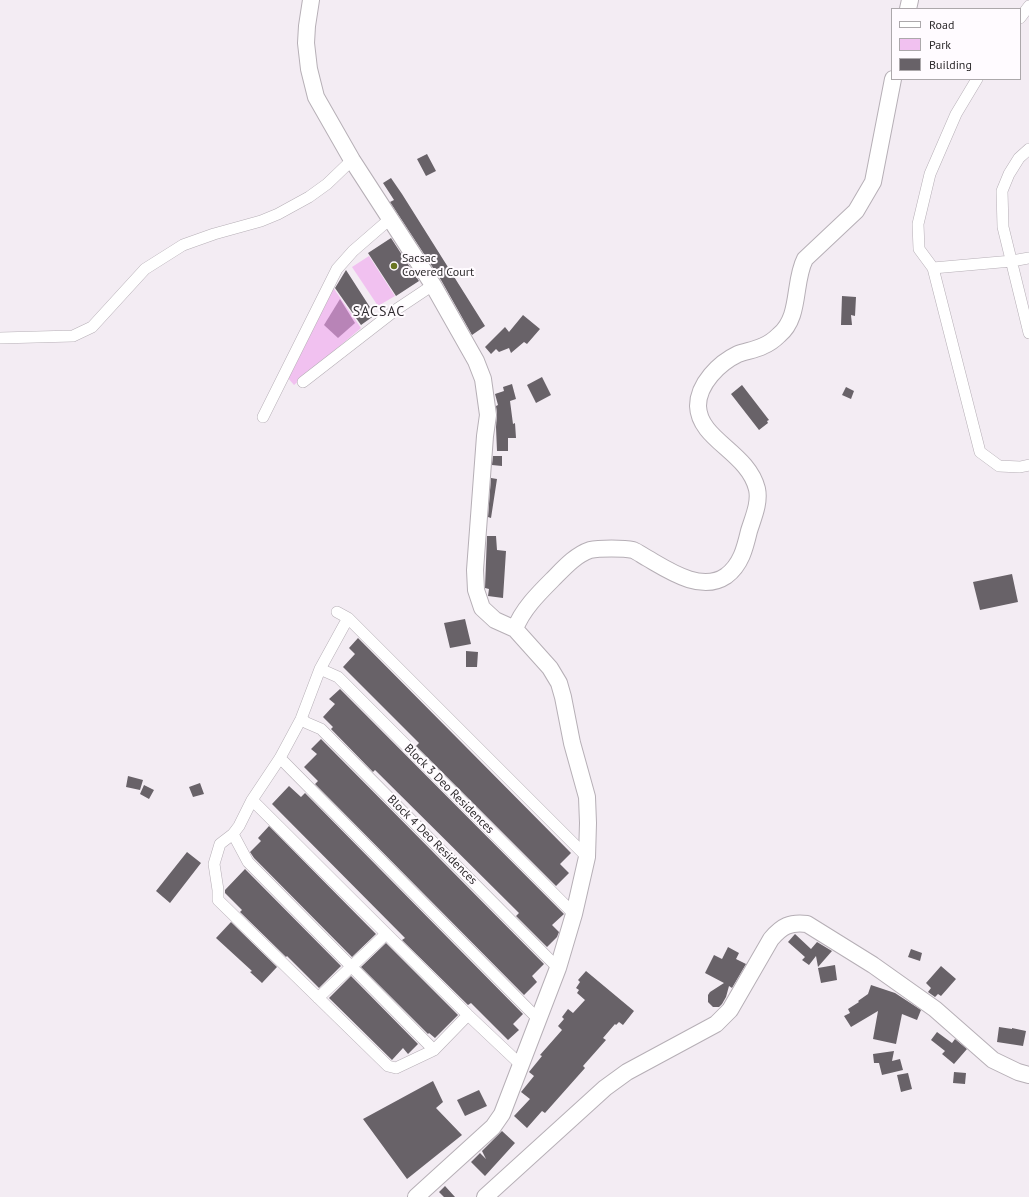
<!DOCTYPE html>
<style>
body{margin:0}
#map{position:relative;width:1029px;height:1197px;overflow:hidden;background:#f3ecf3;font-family:"PT Sans",sans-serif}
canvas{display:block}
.legend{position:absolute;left:891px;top:8px;width:130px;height:72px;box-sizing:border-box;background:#fffbff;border:1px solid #aca8ab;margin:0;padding:5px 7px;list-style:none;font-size:12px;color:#2f2c2e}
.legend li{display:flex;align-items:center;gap:8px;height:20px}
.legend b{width:20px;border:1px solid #aca8ab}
</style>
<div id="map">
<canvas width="1029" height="1197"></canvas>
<ul class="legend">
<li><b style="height:5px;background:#fff"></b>Road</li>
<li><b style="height:11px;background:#f1c1f0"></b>Park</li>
<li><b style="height:11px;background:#686268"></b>Building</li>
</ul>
</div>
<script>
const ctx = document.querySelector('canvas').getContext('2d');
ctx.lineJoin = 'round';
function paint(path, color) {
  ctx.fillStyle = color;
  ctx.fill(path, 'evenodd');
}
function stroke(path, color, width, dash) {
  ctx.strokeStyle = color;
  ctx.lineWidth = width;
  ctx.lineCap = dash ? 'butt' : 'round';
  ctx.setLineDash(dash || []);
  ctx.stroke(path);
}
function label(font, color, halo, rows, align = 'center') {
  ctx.font = font + ' "PT Sans",sans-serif';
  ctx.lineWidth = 4;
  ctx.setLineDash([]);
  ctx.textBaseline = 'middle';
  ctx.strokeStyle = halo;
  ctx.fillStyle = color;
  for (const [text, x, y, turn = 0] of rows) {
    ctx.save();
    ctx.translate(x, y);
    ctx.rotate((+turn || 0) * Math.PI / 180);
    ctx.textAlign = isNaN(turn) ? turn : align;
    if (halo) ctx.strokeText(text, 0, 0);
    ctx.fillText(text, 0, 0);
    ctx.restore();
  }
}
paint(new Path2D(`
 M369,256L395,296L378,306L352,267Z
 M332,286L361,328L294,385L287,377Z`), '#f1c1f0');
paint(new Path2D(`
 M340,299L355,323L338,338L324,325Z`), '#b884b7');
paint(new Path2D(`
 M427,154L436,171L426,176L417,159Z
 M391,178L402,194L485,326L472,335L441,280L390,202L394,200L383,183Z
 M391,238L419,281L396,296L368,253Z
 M346,270L375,315L361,325L335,288Z
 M842,296L856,297L855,316L851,315L852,325H841Z
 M523,315L540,329L527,344L524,342L511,353L509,348L499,352L496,349L491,354L485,347L505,327L509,332Z
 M542,377L551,395L536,403L527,385Z
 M512,384L516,399L510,401L513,424L515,423L516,438H508V451H497L496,427L497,414L496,406L498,405L495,394L504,391L503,387Z
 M742,385L769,420L767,421L768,423L759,430L731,394Z
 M846,387L854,391L851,399L842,395Z
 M493,456H502V466L492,465Z
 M491,478L497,479L491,518L488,517Z
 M487,536H496L497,550L506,551L503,598L488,596L489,589L485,588Z
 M1012,574L1018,602L980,610L973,582Z
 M465,619L471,644L450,648L444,623Z
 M358,638L571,853L560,864L569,873L556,886L416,746L419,743L343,667L355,654L349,648Z
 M466,651L478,652L477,667H466Z
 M340,689L564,914L552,925L559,932L557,937L547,947L516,916L519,913L375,770L373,772L331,729L333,727L323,717L335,704L329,699Z
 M321,739L544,964L532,976L537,982L524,995L315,784L318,781L304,767L317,754L311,749Z
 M128,776L143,780L140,790L126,787Z
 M200,783L204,794L193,797L189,787Z
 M144,785L154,790L149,799L140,794Z
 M289,786L301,797L305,793L523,1014L513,1024L519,1030L508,1040L471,1003L468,1005L402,940L405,938L272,804Z
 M269,826L376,934L352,957L254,858L250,852L261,841L258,838Z
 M187,852L201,863L170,903L156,891Z
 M245,869L341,966L319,988L287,956L286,957L240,912L242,910L225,893V890Z
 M231,922L277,967L262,983L250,972L252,971L216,938Z
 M795,934L811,949L817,942L832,951L818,967L816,956L809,965L802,960L805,957L788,942Z
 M386,943L458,1015L435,1038L429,1033L428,1034L361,967Z
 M728,947L739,953L736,959L746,964L732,988L729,986L726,997L722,1004L719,1007H713L708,1002V995L710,992L724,983L705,973L714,955L722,959Z
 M911,949L922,953L920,961L908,957Z
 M835,965L837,980L821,983L818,968Z
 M941,966L956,979L941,996L938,994L935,997L928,992L931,988L926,983Z
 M586,971L634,1011L623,1025L619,1022L616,1025L615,1024L603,1038L606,1040L583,1066L585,1068L545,1113L542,1111L527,1128L514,1116L530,1099L521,1092L534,1076L529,1072L542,1056L540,1055L562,1030L558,1026L564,1019L562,1017L568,1009L573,1013L585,1000L577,993L579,990L576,988L580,982L578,980Z
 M351,976L418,1044L408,1054L403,1048L392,1060L329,998Z
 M871,985L895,993L921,1010L917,1020L902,1014L896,1044L873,1039L878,1011L851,1027L844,1016L850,1013L848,1009L859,1002L858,1001L868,994Z
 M999,1027L1012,1029V1028L1026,1031L1023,1046L997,1042Z
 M937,1032L952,1043L955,1039L967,1049L954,1064L942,1054L945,1051L931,1040Z
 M894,1051L892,1061L900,1059L903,1070L882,1075L879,1063H874L873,1054Z
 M954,1072L966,1073L965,1084L953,1083Z
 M908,1073L912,1089L901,1092L897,1075Z
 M433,1081L443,1102L436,1108L462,1135L407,1179L363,1119Z
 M479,1090L487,1106L465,1116L457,1100Z
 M502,1131L515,1143L485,1176L471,1162L480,1153L486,1159L482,1151Z
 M445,1186L455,1197H444L439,1192Z`), '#686268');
const street = new Path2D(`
 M1020,18L1029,6
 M977,79L956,114L930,174L918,224L919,249L933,268L1012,261L1029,258
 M1029,149L1019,158L1009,174L1002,191L1003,227L1029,333
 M933,268L980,452L999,466L1020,467L1029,465
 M0,338L73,336L92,327L145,269L183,245L214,234L261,221L278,214L309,197L327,184L352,160
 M303,382L397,309L433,285
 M263,417L337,269L353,251L391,218
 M337,612L348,618L320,669L301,719L280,758L252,800L239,826L233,834L220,844L214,864L218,890V900L388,1066L396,1068L434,1050L468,1015
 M348,618L587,857
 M320,669L338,677L574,914
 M301,719L307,723L321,729L558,968
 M280,758L539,1020
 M252,800L468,1015L521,1065
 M233,834L248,862L434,1050
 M318,998L386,934`);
const secondary = new Path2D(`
 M311,0L307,26L306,43L309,69L316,97L352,160L433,285L476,361L483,379L488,415L485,436L475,570L476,590L482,608L495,620L515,629L550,668L559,683L563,697L572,743L587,797L588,823L587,857L574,914L558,968L502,1114L493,1127L416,1197
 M908,9L910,0
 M515,629C522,610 538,594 552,580C563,569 575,555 590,550C599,548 624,548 633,550C638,552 643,556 647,558C668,570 701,593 726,576C741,565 745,548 749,531C753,518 760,503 757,489C748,452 699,440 698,406C698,384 719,363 738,354C746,351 755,350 763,346C768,344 775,339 779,335C801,317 793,282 805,259L856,211L873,182L893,79
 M485,1197L605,1088L627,1072L716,1024L730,1010L771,939C782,926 790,922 807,924L873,965L935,1009L993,1060L1018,1072L1029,1075`);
stroke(street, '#b6afb6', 12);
stroke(secondary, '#b6afb6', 18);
stroke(street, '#fff', 11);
stroke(secondary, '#fff', 16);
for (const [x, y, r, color] of [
 [394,266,4,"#6a7622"]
]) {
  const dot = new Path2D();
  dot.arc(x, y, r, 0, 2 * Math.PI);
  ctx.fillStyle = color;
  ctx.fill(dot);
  stroke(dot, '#fffbff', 1.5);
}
label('12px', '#2f2c2e', '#fffbff', [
 ["Sacsac",402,259],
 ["Covered Court",402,273]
], 'left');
label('12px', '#2f2c2e', '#fffbff', [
 ["Block 3 Deo Residences",449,789,45],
 ["Block 4 Deo Residences",432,840,45]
]);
ctx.letterSpacing = '1px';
label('14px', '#2f2a2f', '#fffbff', [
 ["SACSAC",379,312]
]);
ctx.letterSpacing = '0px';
</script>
